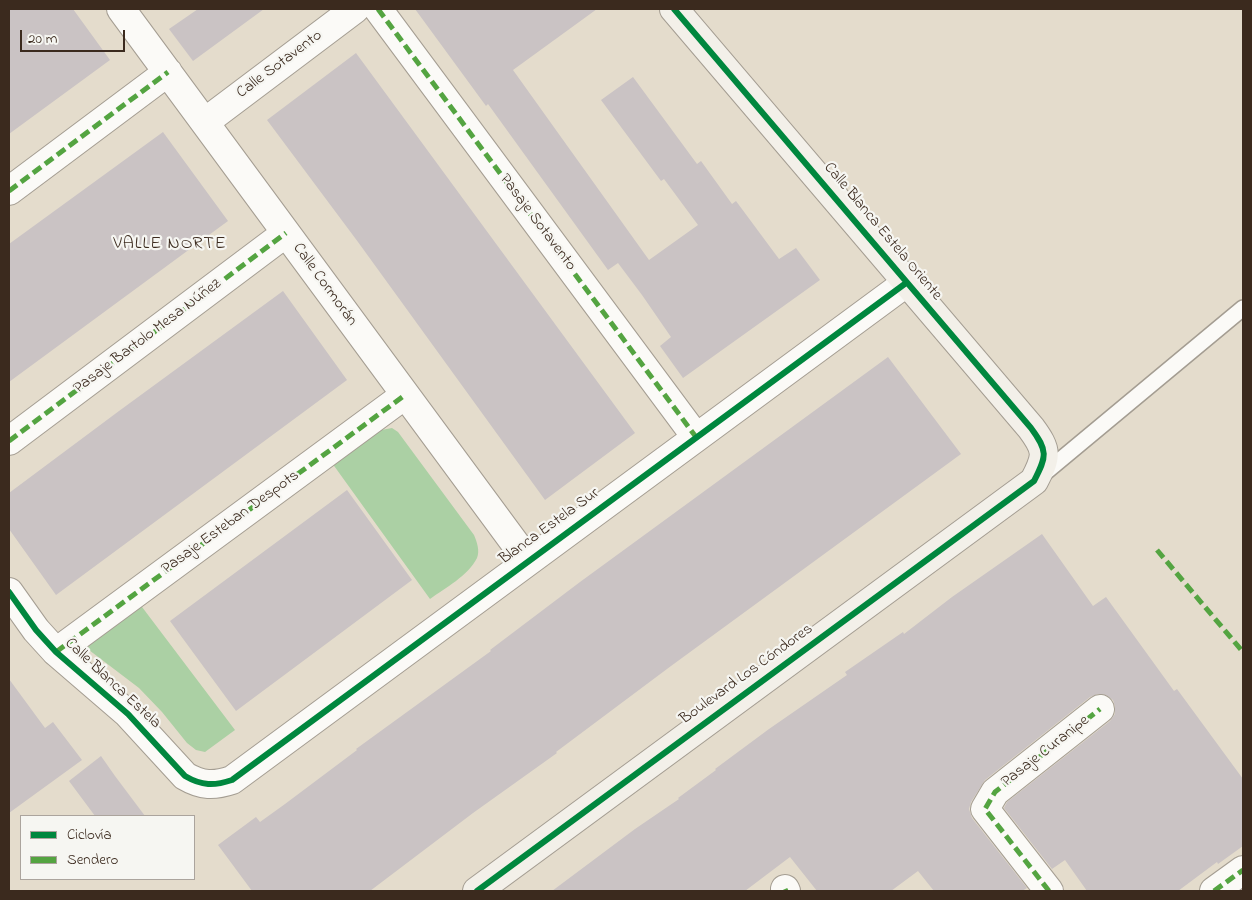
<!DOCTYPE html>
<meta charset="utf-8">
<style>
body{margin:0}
#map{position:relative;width:1252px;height:900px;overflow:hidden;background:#e4dccc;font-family:"Indie Flower",sans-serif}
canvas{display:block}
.frame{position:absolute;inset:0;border:10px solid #3b2a1e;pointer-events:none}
.legend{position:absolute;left:20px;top:815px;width:175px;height:65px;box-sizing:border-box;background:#f6f6f2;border:1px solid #aba49d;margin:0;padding:6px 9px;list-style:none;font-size:15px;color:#3b2a1e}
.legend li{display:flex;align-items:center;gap:10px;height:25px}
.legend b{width:25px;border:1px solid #aba49d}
.scale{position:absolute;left:20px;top:30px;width:105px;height:22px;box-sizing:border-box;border:2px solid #3b2a1e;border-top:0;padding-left:6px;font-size:15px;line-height:18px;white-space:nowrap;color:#3b2a1e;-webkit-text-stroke:4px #f6f6f2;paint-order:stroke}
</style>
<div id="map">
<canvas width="1252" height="900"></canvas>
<div class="frame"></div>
<ul class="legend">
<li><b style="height:6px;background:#00873e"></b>Ciclovía</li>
<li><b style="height:6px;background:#54a441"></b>Sendero</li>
</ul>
<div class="scale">20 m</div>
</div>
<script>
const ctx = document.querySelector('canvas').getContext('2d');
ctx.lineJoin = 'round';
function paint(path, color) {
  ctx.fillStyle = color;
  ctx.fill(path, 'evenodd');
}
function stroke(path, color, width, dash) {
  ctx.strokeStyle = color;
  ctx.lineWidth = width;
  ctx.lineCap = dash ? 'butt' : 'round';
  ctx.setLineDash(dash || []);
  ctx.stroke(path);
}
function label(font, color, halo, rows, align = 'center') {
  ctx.font = font + ' "Indie Flower",sans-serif';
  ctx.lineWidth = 4.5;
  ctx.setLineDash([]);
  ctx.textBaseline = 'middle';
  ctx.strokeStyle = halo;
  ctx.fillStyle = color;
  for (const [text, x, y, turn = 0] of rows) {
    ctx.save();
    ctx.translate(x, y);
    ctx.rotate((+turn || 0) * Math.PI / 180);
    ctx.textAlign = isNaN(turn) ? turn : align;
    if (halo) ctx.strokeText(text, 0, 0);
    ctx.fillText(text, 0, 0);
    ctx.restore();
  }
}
paint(new Path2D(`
 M392,428L398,432L474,535C477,542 480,551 477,558C468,576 445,588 430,599L332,463L376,431Z
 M139,603L235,730L205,752L196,750L187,743L162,712L139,688L89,650L87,641Z`), '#abd0a4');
paint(new Path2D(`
 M9,9H73L110,60L9,134Z
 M198,9H264L193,61L169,29Z
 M415,9H597L513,70L649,260L698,225L664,179L661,181L601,100L633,77L697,164L701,161L732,204L736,201L779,259L796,248L820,280L683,378L660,346L671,337L642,295L618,263L608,270L488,104L486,106Z
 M356,53L635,433L545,500L358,242L267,120Z
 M163,132L228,221L9,382V244Z
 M283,291L347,380L56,595L9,529V493L119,411Z
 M888,357L961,454L671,666L556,752L557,753L473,813L370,891H252L218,845L256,817L260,822L285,804L357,750L356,749L491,651L490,650L580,582Z
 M347,490L412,580L236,711L170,621Z
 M1042,534L1093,606L1106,597L1174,691L1177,689L1243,779V846L1218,864L1217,862L1178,891H1087L1065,860L1052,869L1004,808L1007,802L1110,721L1115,714V706L1113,700L1106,695L1098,694L1090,697L985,780L971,802L969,809L972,818L1027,888L1022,891H934L918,871L891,891H817L790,857L745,891H552L635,829L679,799L678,798L716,770L715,769L769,729L847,675L845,672L903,632L904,634L952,597Z
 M9,679L45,728L53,722L82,760L9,813Z
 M101,756L115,776L145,816H95L69,781Z`), '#cac3c4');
const lane = new Path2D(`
 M1041,476L1243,308`);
const street = new Path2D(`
 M121,9L528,561
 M378,9L696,437
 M205,122L355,9
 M9,191L168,72
 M9,441L286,233
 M9,592L36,630L56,652L128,714L185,776C202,786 214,786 232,780L906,283
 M56,652L405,395
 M785,889L786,891
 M1049,891L985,809L995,792L1100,709
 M1214,891L1243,870`);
const secondary = new Path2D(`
 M477,891L1034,481C1047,456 1048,451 1031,428L674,9`);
stroke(lane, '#a49d92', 18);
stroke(street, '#a49d92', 30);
stroke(secondary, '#a49d92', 30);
stroke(lane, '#fbfaf7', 15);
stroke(street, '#fbfaf7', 28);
stroke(secondary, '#f3f0e9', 28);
stroke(new Path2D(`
 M378,9L696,437
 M9,191L168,72
 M9,441L286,233
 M1157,550L1243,652
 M56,652L405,395
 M785,889L786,891
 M1049,891L985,809L995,792L1100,709
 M1214,891L1243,870`), '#54a441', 5, [10, 5]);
stroke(new Path2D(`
 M9,592L36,630L56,652L128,714L185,776C202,786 214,786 232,780L906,283
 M477,891L1034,481C1047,456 1048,451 1031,428L674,9`), '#00873e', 6);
label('16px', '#3b2a1e', '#f6f6f2', [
 ["Calle Sotavento",280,65,-37],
 ["Pasaje Sotavento",537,223,53],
 ["Calle Blanca Estela Oriente",882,232,50],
 ["Calle Cormorán",324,285,54],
 ["Pasaje Bartolo Mesa Núñez",148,337,-37],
 ["Pasaje Esteban Despots",231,523,-36],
 ["Blanca Estela Sur",550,527,-36],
 ["Boulevard Los Cóndores",747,675,-36],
 ["Calle Blanca Estela",112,684,43],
 ["Pasaje Curanipe",1046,752,-38]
]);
ctx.letterSpacing = '1px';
label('18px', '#3b2a1e', '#f6f6f2', [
 ["VALLE NORTE",170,245]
]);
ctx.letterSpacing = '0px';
</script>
